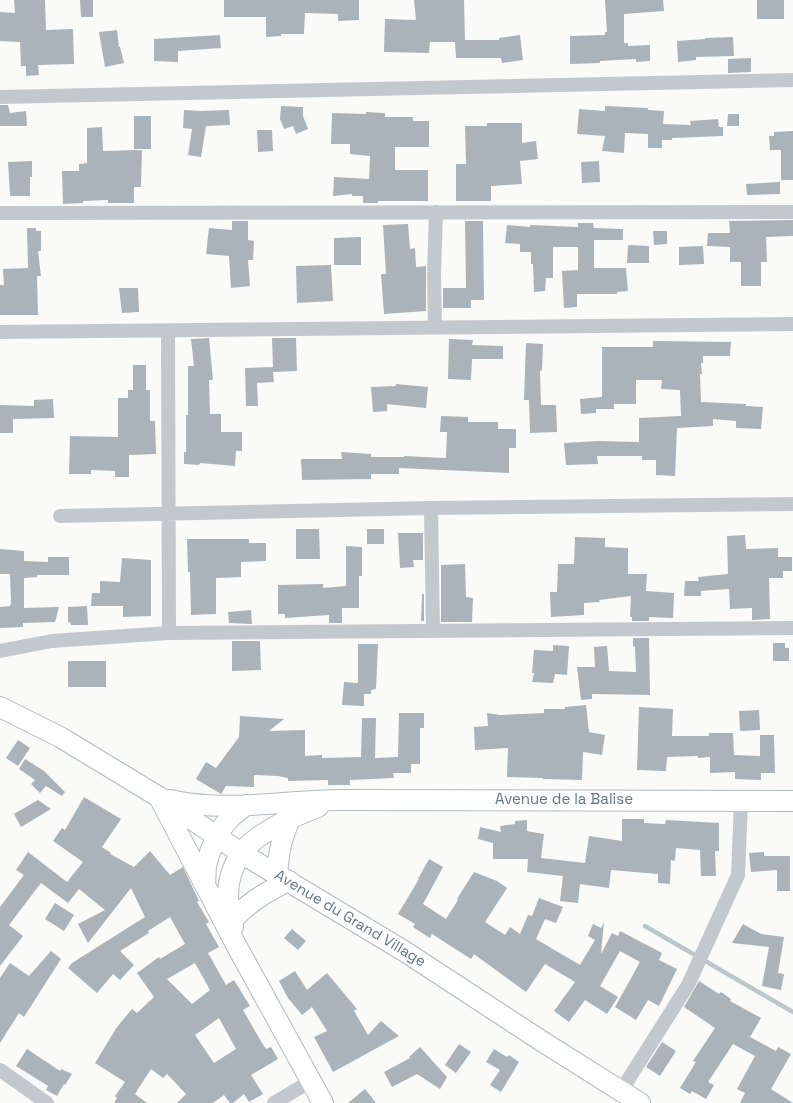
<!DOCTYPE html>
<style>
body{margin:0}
canvas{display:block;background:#fafaf8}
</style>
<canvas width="793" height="1103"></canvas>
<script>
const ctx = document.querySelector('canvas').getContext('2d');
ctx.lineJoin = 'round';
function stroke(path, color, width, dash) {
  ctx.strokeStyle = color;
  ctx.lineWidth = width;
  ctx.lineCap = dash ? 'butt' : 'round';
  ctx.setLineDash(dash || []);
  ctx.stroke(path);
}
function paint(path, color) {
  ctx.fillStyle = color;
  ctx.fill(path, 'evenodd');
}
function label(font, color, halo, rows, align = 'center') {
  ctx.font = font + ' "Space Grotesk",sans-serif';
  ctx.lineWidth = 4;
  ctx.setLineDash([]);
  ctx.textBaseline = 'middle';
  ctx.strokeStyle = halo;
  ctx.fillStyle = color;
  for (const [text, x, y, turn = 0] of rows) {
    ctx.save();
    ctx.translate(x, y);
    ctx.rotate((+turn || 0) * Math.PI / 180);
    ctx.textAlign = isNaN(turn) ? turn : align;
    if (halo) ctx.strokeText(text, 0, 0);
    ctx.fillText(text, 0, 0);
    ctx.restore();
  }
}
stroke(new Path2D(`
 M645,926L793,1012`), '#bbc7cb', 4.5);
paint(new Path2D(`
 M14,0H45L46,30L73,29L74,64L38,65L39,75L26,76V66H21L20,42L0,41V12L15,13Z
 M80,0H93V17H81Z
 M224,0H359V20L338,21V14L305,13L304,34H281V36L266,37V17H224Z
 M414,0H464L465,40H499V38L520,35L523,60L502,63L501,58H456L455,42H430L429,53L384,52L385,19L416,20Z
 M605,0H663L664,11L624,14V43H628V46L650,45V61L636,62V59L600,61V63L570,64V36L605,35V32H607Z
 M757,0H784V19H757Z
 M117,30L119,47H120L124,63L105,67L99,32Z
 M220,35L221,48L178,51V62L154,61V39Z
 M733,37L734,56L696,57V60L678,62L677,41L705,39V38Z
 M751,58V72L728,73V59Z
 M0,105H8L10,113L26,111L27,126H0Z
 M281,106L303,107V116L308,129L296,134L293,126L284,129L280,119Z
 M605,106L648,108V110L664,111L663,124L691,125L690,121L718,119L719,127H723V136L672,138V140H662V148H648V134L625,133L624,153L602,151L605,136L577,134L579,109L605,111Z
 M184,110L202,111L229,110L230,125L206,126L201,157L188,155L192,129L183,128Z
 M366,112L385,113V117H413V121H429V147H395V170H428V201H378V203H363V196H352V194L333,196L334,177L369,179L370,156L350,154V144H331L332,113L366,114Z
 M728,114H739V126H727Z
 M134,116H151V149H134Z
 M487,123H522V143L536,141L538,159L520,161L522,184L491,186V201H456V164H466L465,126H487Z
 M102,127L103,151L142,150L141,187H134V203H108V200L83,201V203L63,204L62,171H79V164L87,163V128Z
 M257,130H272L273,151L258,152Z
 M793,131V180H781V150H770L769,136H774V132Z
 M32,161V177H30V196H10L8,162Z
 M599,161L600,182L582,183L581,162Z
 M780,182V194L747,195L746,184Z
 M793,220V236L766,237L767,262H761V286H741V262H730V247L707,246L708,233H730L729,221Z
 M232,221H248V240L254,241L253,260H248L250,286L231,288L229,256L206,254L209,228L232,230Z
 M465,221H483L484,300H471V308H443V288H466Z
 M578,223H593L594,228L623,229V240H594V268H626L628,291L617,292V294H577V307L564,308L562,271L578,270V247H553V278H546L545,291L534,292L533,264H531V252H520V244L505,243L507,225L530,227V225L578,227Z
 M408,224L410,249L415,248L416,267L426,266V311L384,314L381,274H386L383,225Z
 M27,228H36V231H41V251H38L41,276H37L38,315H0V285H4L3,269L28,268Z
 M653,231H667V244L654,245Z
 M361,237V265H334V238Z
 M628,245L649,246V263H627Z
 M703,246L704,264L679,265V247Z
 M331,265L333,301L297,303L296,266Z
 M119,288H138L139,312L122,313Z
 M209,338L213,380H209L210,414H221V432H242V451H236L235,466L200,463L199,465L184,464V452H186V415H188V366H194L191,339Z
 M272,338H296L297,371L273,372L274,382L257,383L258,406H246L245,368L273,367V368Z
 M449,339L473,340L472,345L503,346V359H472L471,380L448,379Z
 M653,341L731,342L730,356H703V363H701L702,374H700L701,402L746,404V406L763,407L761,429L736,428V421L713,419V426L677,428L675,476L656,475V460H642V456H597L598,464L566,465L564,443L597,441L639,442V418L681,416L680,390L661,389L662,380H636V404H614V409H596V413L581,414L580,399L602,397V347H653Z
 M526,343L543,344L542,371L540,370L541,405H556L557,432L530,433L529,400H524Z
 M133,365H146V390H150V421H155L156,454L129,455V477H115V471L91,470V474H69L70,436L118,437V398H128V390H133Z
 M396,384L428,387L426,408L387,404V411L373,412L371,387L396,386Z
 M53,399L54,418L13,419V433H0V405L34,406V400Z
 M441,416L468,417V422H498V429H516V448H509V473L399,468V474H371V479L302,480L301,459H342L341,452L371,454V457H404V456L446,458L447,432H440Z
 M296,529H319L320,559H296Z
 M367,529H384V544H367Z
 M398,533H423V560H413L414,567L400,568Z
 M745,535L746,549L778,548V557H792V571H783V578H769L770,619L752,620V608L730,609L729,589L701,591V596H684L685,581H699L698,577L728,574L727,536Z
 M575,537L605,538V547L628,548V574H647L646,591L674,593L673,618L649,617V621H632V617H630L631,596L599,600L600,602L584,603V615L551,617L550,592H557L558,564H574Z
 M187,539H249V543H266V561L241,562V577L216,578V614L191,615L190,572H188Z
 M346,546L362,547V576H359V608H342V623H329V615L285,618V614H278V585L323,584V588L346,586Z
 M0,549L24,551V561L48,562V557H69V575H37V577L24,578V608L59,607L55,622L23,623V627L0,628V607L10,606L11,603L10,574H0Z
 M122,558L151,560V616L123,617V606H91L92,593H100V581L120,582Z
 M465,564L466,597L473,598L472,622H441V565Z
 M422,594H424V621H421Z
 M87,606L88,625H71L70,622H68V607Z
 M251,610L252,624L229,623L228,612Z
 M633,638H649L650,695L592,694V699L581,700L577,667H595L594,647L607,646L609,671L636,672L635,646L633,647Z
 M232,641H260L261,670L232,671Z
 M773,643H785V648H789V661H773Z
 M358,644H378L376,689L371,690V694H364V706L342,705L344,682L358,683Z
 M553,645L569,646L567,675L555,674L553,683L532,682L534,673H532L534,650L553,651Z
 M68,661H106V687H68Z
 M586,705L589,732L605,735L602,755L583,752L582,780L543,779V778L507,777L508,748L475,750L474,727L488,726L487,713L500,715L544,713V709H565V707Z
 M639,707L673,709L672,736H709V733H733L734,755L760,756V735H774L775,773H761V780L735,779V772L710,773V757L698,758V756L667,757L666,771L637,770Z
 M759,710L760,730L740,731L739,711Z
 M399,713H424V728H420V764H411V773H393L394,778L350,780V785H328V780L288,781V778L278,776L254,775V787L226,786L221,794L196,779L206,762L216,768L239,737L240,716L284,719L269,731L305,730V756L322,755V758L361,757L362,718H376L375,758L398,757Z
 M18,740L30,748L18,766L6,758Z
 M25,759L44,771L65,792L62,796L46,786L40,793L31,784L35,780L19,769Z
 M84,797L121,819L102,847L111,853L110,854L134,867L150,851L170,875L183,867L199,901L197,902L209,922L206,924L219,947L208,953L226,985L234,980L250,1006L243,1010L262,1043L266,1049L271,1047L278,1059L251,1075L263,1094L249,1102L244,1094L233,1103H230L224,1095L213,1103H177L186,1094L167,1074L163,1078L151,1069L135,1094L147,1103H114L117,1098L115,1096L125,1082L95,1063L117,1027L132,1009L137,1013L154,997L137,973L159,957L160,959L185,944L170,917L148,931L149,933L120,951L134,965L120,980L113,974L97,993L68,968L72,963L145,917L131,888L88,943L78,924L105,910L79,889L68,903L41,883L9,925L23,936L0,966V907L24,875L16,870L28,852L67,882L83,862L53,841L62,828L65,830ZM195,963L210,990L192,1004L167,979ZM219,1018L236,1049L214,1063L195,1035Z
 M38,800L51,809L21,827L14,814Z
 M622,819H644V823L665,824L666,820L719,823V851H715L716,876H701L700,850L676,848L675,861L671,860L670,884L658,883V874L611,870L609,888L580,884L578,903L560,901L563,876L527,872L528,859H493V843L478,839L480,827L501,832L500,826L515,824V821L527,820V831L544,834L541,858L585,863L589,836L622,841Z
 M764,852V856H790V891H777V870L751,872L749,853Z
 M429,859L443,867L423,904L446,919L458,900L457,899L474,872L497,881L507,888L485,922L505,935L510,927L520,934L528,915L532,916L539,898L563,907L556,923L545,919L536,939L580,965L595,940L588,936L593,924L601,928L604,922L601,954L612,933L618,936L620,931L662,953L659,960L677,969L659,1006L648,1000L636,1020L615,1007L640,962L620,951L600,986L618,997L607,1014L585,1000L569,1022L554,1011L575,982L545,964L526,992L474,954L471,959L432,934L430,938L413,927L415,924L398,914L419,879H418Z
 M55,903L74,915L64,931L45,919Z
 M743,924L761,934L784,937L778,973L784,974L781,990L762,986L769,947L732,943Z
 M292,929L306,941L298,950L284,938Z
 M51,951L61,959L24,1017L19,1013L0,1043V978L10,963L29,976Z
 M295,971L307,990L327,973L357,1009L354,1011L368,1035L381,1021L399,1036L333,1072L314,1037L327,1031L312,1007L302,1015L288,998L279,981Z
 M699,981L719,994L721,992L731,999L730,1001L761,1018L750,1037L776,1051L778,1047L791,1054L771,1089L793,1103H740L745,1093L737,1089L755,1056L733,1044L708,1082L714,1085L706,1099L692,1091L690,1094L680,1088L696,1062L693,1061L715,1028L684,1007Z
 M662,1042L676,1051L660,1076L646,1067Z
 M459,1044L471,1052L456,1073L445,1065Z
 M420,1047L447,1077L440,1089L417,1074L392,1087L384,1072L410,1058L409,1057Z
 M27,1049L60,1071L61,1069L72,1074L65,1085L64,1084L57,1096L46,1090L48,1086L16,1066Z
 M494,1049L507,1057L509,1055L519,1062L501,1092L490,1085L500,1070L486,1062Z
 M365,1089L376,1103H348Z`), '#aab3b9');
const secondary = new Path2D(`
 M0,707L60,737L159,797L241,853L404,951L540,1040L640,1103
 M160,799L205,885
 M170,800C226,813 284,800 341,800C492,800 642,801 793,801
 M246,805L232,816L224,825L217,837L210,852L206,866L205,885L235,943L323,1103
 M277,875C279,850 281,839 291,817
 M232,921C247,903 267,891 289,881
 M233,927C231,916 228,905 228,894C228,881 233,865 241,854C254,834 296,815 318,807`);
stroke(secondary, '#b3babf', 22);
stroke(new Path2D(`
 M0,97L793,80
 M0,213L793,212
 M435,328L434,274L436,212
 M168,331L169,633
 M0,332L793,324
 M431,508L433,631
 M60,516L431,508L793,504
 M0,651L52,641L169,633L793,628
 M0,1070L47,1103
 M621,1091L688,985L738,875L741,801
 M274,1103L311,1081`), '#c3c8cc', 14);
stroke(secondary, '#fff', 20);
label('15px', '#657683', '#fff', [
 ["Avenue de la Balise",564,800],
 ["Avenue du Grand Village",350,919,31]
]);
</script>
